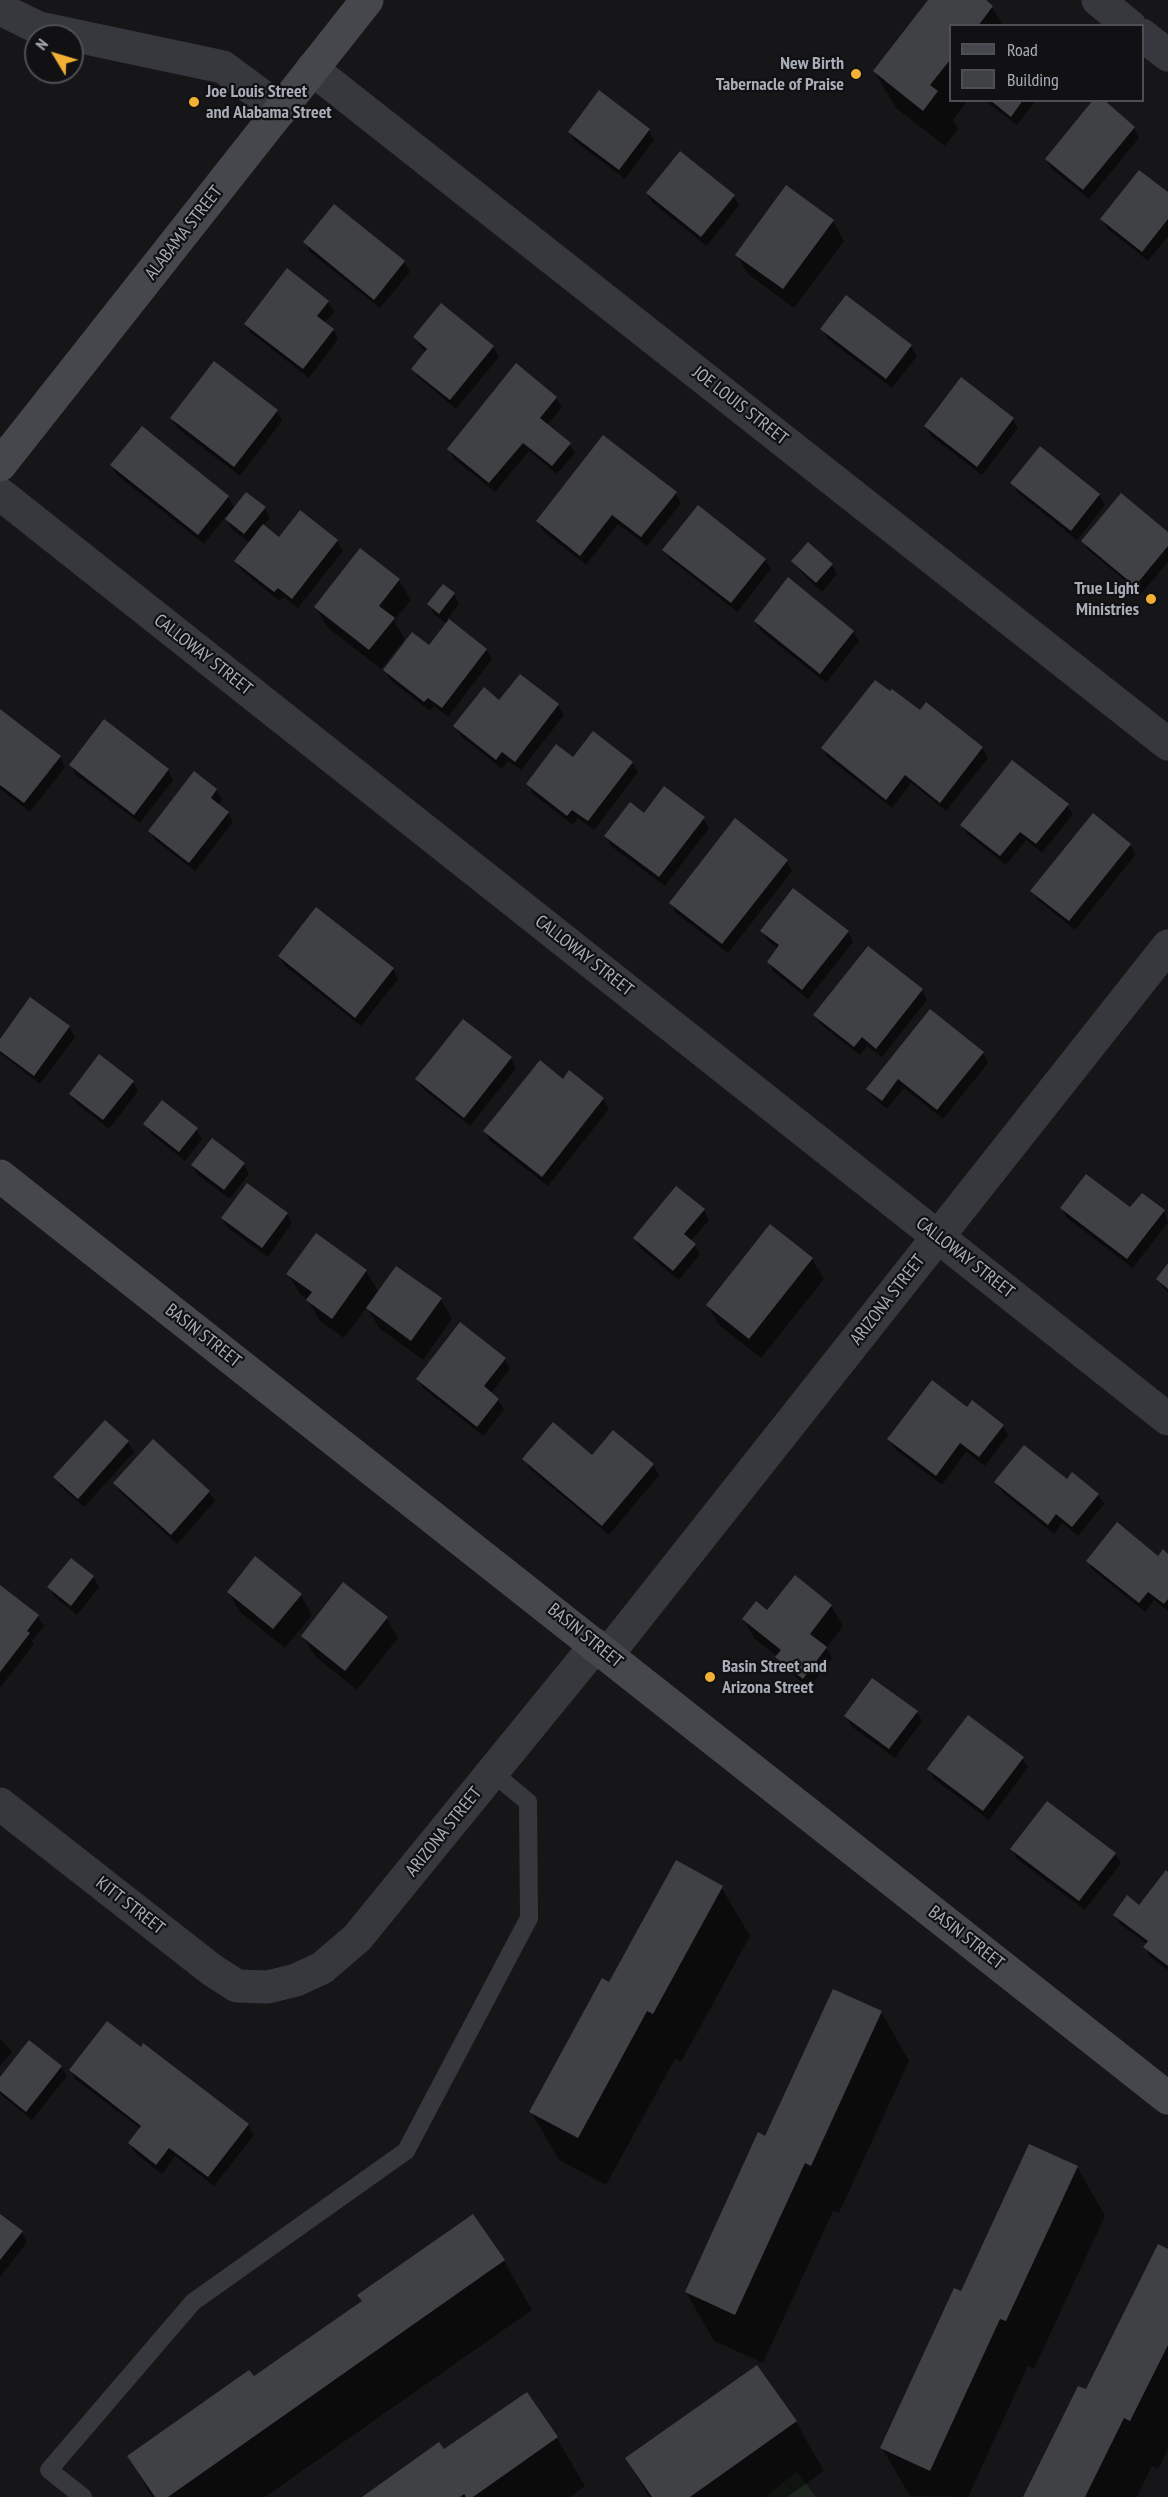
<!DOCTYPE html>
<style>
body{margin:0}
#map{position:relative;width:1168px;height:2497px;overflow:hidden;background:#161618;font-family:"PT Sans Narrow",sans-serif}
canvas{display:block}
.legend{position:absolute;left:949px;top:24px;width:195px;height:78px;box-sizing:border-box;background:#111113;border:2px solid #4d4f55;margin:0;padding:8px 10px;list-style:none;font-size:18px;color:#a8adb8}
.legend li{display:flex;align-items:center;gap:12px;height:30px}
.legend b{width:30px;border:2px solid #4d4f55}
.north{position:absolute;left:24px;top:24px;width:60px;height:60px;box-sizing:border-box;background:#111113;border:2px solid #4d4f55;border-radius:50%;rotate:308deg;font-size:16px;font-weight:700;line-height:24px;text-align:center;color:#a8adb8}
.north::after{content:'';display:block;margin:auto;width:21px;height:27px;background:#f2b134;clip-path:polygon(50% 0,100% 100%,50% 72%,0 100%)}
</style>
<div id="map">
<canvas width="1168" height="2497"></canvas>
<ul class="legend">
<li><b style="height:8px;background:#45474d"></b>Road</li>
<li><b style="height:16px;background:#404145"></b>Building</li>
</ul>
<div class="north">N</div>
</div>
<script>
const ctx = document.querySelector('canvas').getContext('2d');
ctx.lineJoin = 'round';
function paint(path, color) {
  ctx.fillStyle = color;
  ctx.fill(path, 'evenodd');
}
function stroke(path, color, width, dash) {
  ctx.strokeStyle = color;
  ctx.lineWidth = width;
  ctx.lineCap = dash ? 'butt' : 'round';
  ctx.setLineDash(dash || []);
  ctx.stroke(path);
}
function label(font, color, halo, rows, align = 'center') {
  ctx.font = font + ' "PT Sans Narrow",sans-serif';
  ctx.lineWidth = 4.5;
  ctx.setLineDash([]);
  ctx.textBaseline = 'middle';
  ctx.strokeStyle = halo;
  ctx.fillStyle = color;
  for (const [text, x, y, turn = 0] of rows) {
    ctx.save();
    ctx.translate(x, y);
    ctx.rotate((+turn || 0) * Math.PI / 180);
    ctx.textAlign = isNaN(turn) ? turn : align;
    if (halo) ctx.strokeText(text, 0, 0);
    ctx.fillText(text, 0, 0);
    ctx.restore();
  }
}
paint(new Path2D(`
 M797,2472L816,2497H765Z`), '#1e261f');
paint(new Path2D(`
 M930,0H983L992,7L1003,26H950V100H968L953,120L958,129L945,146L896,108L874,71Z
 M984,100H1036L1017,125Z
 M1134,128L1139,138L1089,199L1052,169L1046,159Z
 M649,130L654,140L625,179L575,141L569,132Z
 M647,194L733,196L739,205L707,246L653,203Z
 M1168,194V236L1148,261L1108,229L1102,219Z
 M334,206L404,262L410,272L380,308L310,252L305,242Z
 M833,221L844,241L794,308L748,274L737,255Z
 M328,302L334,312L324,323L333,330L338,339L309,378L251,333L245,324Z
 M822,329L911,346L917,356L892,388L828,339Z
 M414,338L493,347L499,357L456,409L419,378L413,369L426,353Z
 M556,398L562,407L547,425L569,444L575,453L557,474L529,451L495,492L454,459L449,449Z
 M277,411L282,421L240,476L177,428L172,418Z
 M1013,419L1018,428L982,475L931,436L925,426Z
 M142,428L228,497L235,509L265,508L270,518L263,526L279,539L337,541L343,551L298,608L284,597L280,601L242,571L236,561L250,543L232,529L225,517L204,544L117,475L112,466Z
 M1012,483L1099,495L1105,505L1077,540L1018,493Z
 M675,493L681,503L647,546L618,524L586,565L543,531L538,521Z
 M1168,534V562L1141,594L1088,550L1083,541Z
 M664,550L765,560L771,569L737,612L670,559Z
 M793,561L832,565L837,574L822,592L799,570Z
 M399,580L411,600L394,621L405,639L381,669L327,627L316,607Z
 M454,594L459,604L447,619L486,650L492,659L448,717L434,706L430,711L390,680L385,670L429,647L447,624L434,614L429,605Z
 M755,621L853,631L859,641L826,683L761,631Z
 M521,676L558,705L564,715L521,770L508,761L502,769L461,736L455,726L500,702Z
 M926,704L982,748L988,758L946,811L911,783L892,808L828,758L823,748L920,712Z
 M0,711L60,757L65,767L30,812L0,789Z
 M574,759L632,763L638,772L594,830L578,818L573,825L533,794L528,784Z
 M71,766L168,770L173,780L140,823L76,775Z
 M194,773L216,790L222,800L218,805L228,813L233,822L195,871L155,840L150,831Z
 M1067,805L1073,814L1042,853L1026,840L1006,865L968,835L962,825Z
 M703,818L709,828L665,886L611,846L606,836Z
 M1130,845L1136,854L1075,930L1038,900L1032,891Z
 M787,861L792,871L728,953L676,913L671,903Z
 M762,931L848,932L853,942L808,999L774,972L768,962L778,949L768,941Z
 M279,956L393,969L398,979L361,1026L285,966Z
 M922,990L927,1000L882,1057L867,1046L860,1055L821,1025L815,1015Z
 M31,999L69,1027L75,1037L40,1084L0,1053V1041Z
 M931,1011L983,1053L988,1063L943,1119L904,1088L887,1109L874,1098L868,1089Z
 M511,1058L516,1068L470,1126L423,1089L417,1080Z
 M570,1072L603,1099L609,1109L548,1186L490,1141L485,1131L563,1081Z
 M133,1082L138,1091L109,1129L76,1103L70,1094Z
 M145,1124L196,1129L202,1139L185,1161L151,1134Z
 M244,1164L249,1174L230,1199L198,1175L192,1165Z
 M1062,1209L1164,1211L1168,1222L1133,1268L1067,1218Z
 M704,1210L709,1220L691,1241L700,1254L679,1280L640,1248L635,1239Z
 M287,1214L292,1223L268,1257L228,1228L222,1218Z
 M770,1226L812,1259L824,1279L761,1358L719,1325L708,1305Z
 M316,1235L366,1271L379,1293L441,1300L452,1319L423,1360L379,1328L367,1307L344,1338L319,1320L308,1300L300,1294L288,1274Z
 M1168,1266V1293L1157,1279Z
 M505,1359L510,1369L490,1394L498,1400L504,1410L483,1436L423,1388L418,1379Z
 M106,1422L128,1442L134,1452L84,1507L61,1487L55,1477Z
 M1003,1426L1008,1435L985,1466L966,1452L942,1485L895,1449L889,1439Z
 M614,1432L653,1465L659,1475L609,1535L529,1468L524,1459L592,1457Z
 M1067,1481L1098,1495L1104,1504L1078,1536L1062,1523L1054,1534L1002,1492L996,1483Z
 M115,1484L209,1492L215,1501L177,1544L121,1493Z
 M1168,1556V1611L1154,1600L1145,1612L1093,1570L1088,1561Z
 M71,1560L93,1577L99,1587L77,1615L55,1597L49,1588Z
 M795,1577L831,1606L843,1626L826,1648L832,1658L809,1688L783,1667L778,1657L755,1639L743,1619L768,1612Z
 M0,1587L38,1617L44,1626L32,1641L34,1644L0,1688Z
 M229,1593L301,1595L312,1615L285,1648L240,1612Z
 M386,1618L398,1638L357,1690L315,1656L303,1636Z
 M917,1712L922,1721L895,1758L851,1726L846,1716Z
 M1022,1758L1028,1767L989,1820L934,1779L929,1769Z
 M1012,1849L1115,1854L1121,1863L1085,1910L1017,1859Z
 M1168,1873V1970L1150,1957L1145,1947L1147,1944L1120,1924L1115,1915L1139,1907Z
 M721,1887L750,1936L681,2062L675,2059L606,2185L559,2160L531,2112Z
 M881,2012L909,2061L839,2213L833,2211L763,2363L714,2341L686,2292L766,2138Z
 M0,2038L12,2052L0,2066Z
 M144,2045L248,2125L254,2135L214,2186L175,2156L162,2174L135,2153L130,2143L141,2129L76,2080L71,2070L141,2049Z
 M61,2067L67,2076L32,2120L0,2094V2079Z
 M1077,2167L1105,2216L1034,2369L1028,2366L968,2497L910,2496L882,2448L962,2293Z
 M0,2216L21,2232L27,2242L0,2277Z
 M473,2216L504,2261L532,2310L265,2497H152L129,2457L254,2379L363,2302Z
 M1168,2251V2449L1158,2469L1152,2466L1137,2497H1025Z
 M757,2368L796,2422L824,2471L787,2497H649L627,2459Z
 M557,2438L585,2486L570,2497H364L444,2451Z`), '#0007');
paint(new Path2D(`
 M928,0H986L993,6L978,26H950V60L930,85L938,91L923,111L873,71Z
 M599,90L650,129L619,170L568,132Z
 M990,100H1023L1011,117Z
 M1093,100H1104L1135,127L1083,190L1045,159Z
 M680,151L735,195L701,237L646,193Z
 M1139,170L1168,192V219L1142,252L1100,219Z
 M786,185L834,220L783,289L735,255Z
 M334,204L405,261L374,300L303,242Z
 M287,268L329,301L317,316L334,329L303,369L244,324Z
 M846,295L912,345L886,379L820,329Z
 M441,303L494,346L450,400L411,369L427,349L413,337Z
 M214,361L278,410L234,467L170,418Z
 M516,363L557,397L540,418L571,443L552,466L523,443L489,483L447,449Z
 M961,377L1014,418L977,467L924,426Z
 M142,426L229,496L198,535L110,465Z
 M603,435L677,492L641,537L612,515L580,556L536,521Z
 M1040,446L1100,494L1071,531L1010,483Z
 M246,492L266,507L244,534L225,519Z
 M1121,493L1168,532V546L1135,586L1081,541Z
 M698,505L766,559L731,603L662,550Z
 M300,510L338,540L292,599L278,588L274,592L234,561L263,524L279,537Z
 M808,542L833,564L816,583L791,561Z
 M360,548L400,579L379,606L395,618L369,650L314,607Z
 M788,577L854,631L820,674L754,621Z
 M443,584L455,593L439,614L427,604Z
 M449,619L487,649L442,708L428,698L424,702L383,670L412,632L429,645Z
 M520,674L559,704L515,762L502,752L496,760L453,726L484,687L499,700Z
 M875,680L890,691L892,689L920,710L926,702L983,747L940,803L905,775L886,800L821,748Z
 M0,709L61,756L24,803L0,785Z
 M104,719L169,769L134,815L69,765Z
 M593,731L633,762L588,821L572,810L567,816L526,784L556,744L573,757Z
 M1012,760L1069,804L1036,844L1020,832L1000,856L960,825Z
 M194,771L217,789L211,798L229,812L189,863L148,831Z
 M664,786L705,817L659,877L604,836L630,802L644,813Z
 M1093,813L1131,844L1069,921L1030,891Z
 M735,818L788,860L722,944L669,903Z
 M793,888L849,931L802,990L767,962L779,945L760,931Z
 M316,907L394,968L355,1018L278,956Z
 M868,946L923,989L876,1049L862,1037L854,1047L813,1015Z
 M30,997L70,1026L34,1076L0,1051V1039Z
 M930,1009L984,1052L937,1110L898,1079L882,1101L866,1089Z
 M463,1019L512,1057L464,1118L415,1079Z
 M99,1054L134,1081L103,1120L69,1094Z
 M540,1060L563,1079L569,1070L604,1098L542,1177L483,1131Z
 M162,1100L198,1128L179,1152L143,1124Z
 M212,1138L245,1163L224,1190L191,1165Z
 M1086,1174L1130,1207L1142,1193L1165,1210L1127,1259L1060,1208Z
 M247,1183L288,1213L262,1248L221,1218Z
 M676,1186L705,1209L684,1234L696,1244L673,1271L633,1238Z
 M770,1224L813,1258L749,1339L706,1305Z
 M316,1233L367,1270L332,1319L306,1300L312,1292L286,1274Z
 M1168,1263V1289L1156,1279Z
 M396,1266L442,1298L411,1341L366,1308Z
 M460,1322L506,1358L484,1386L499,1399L477,1427L416,1379Z
 M932,1380L967,1407L972,1400L1004,1425L979,1457L960,1443L936,1476L887,1439Z
 M105,1420L129,1441L78,1499L53,1477Z
 M553,1422L592,1455L613,1430L654,1464L602,1526L522,1459Z
 M153,1439L210,1491L171,1535L113,1483Z
 M1024,1445L1067,1479L1072,1472L1099,1494L1072,1527L1056,1514L1048,1525L994,1482Z
 M1117,1522L1158,1556L1163,1549L1168,1554V1599L1164,1604L1148,1592L1139,1603L1086,1561Z
 M255,1556L302,1594L273,1629L227,1592Z
 M71,1558L94,1576L71,1606L47,1587Z
 M795,1575L832,1605L810,1634L827,1647L803,1679L775,1657L781,1650L742,1619L756,1601L767,1610Z
 M343,1582L388,1617L345,1671L301,1636Z
 M0,1585L39,1615L27,1631L30,1633L0,1672Z
 M872,1678L918,1711L889,1749L844,1716Z
 M968,1715L1024,1757L983,1811L927,1769Z
 M1047,1801L1116,1853L1079,1901L1010,1849Z
 M676,1860L723,1886L653,2014L647,2011L578,2138L529,2112L602,1978L609,1982Z
 M1166,1870L1168,1872V1966L1143,1947L1148,1941L1113,1915L1127,1895L1139,1905Z
 M833,1989L882,2011L811,2166L805,2163L735,2315L685,2292L758,2132L765,2136Z
 M107,2021L141,2047L143,2043L249,2124L208,2177L169,2148L156,2165L128,2143L141,2126L69,2070Z
 M29,2040L62,2066L26,2112L0,2091V2077Z
 M1029,2144L1078,2166L1006,2321L1000,2319L930,2471L880,2448L954,2288L961,2291Z
 M0,2214L23,2231L0,2260Z
 M473,2214L505,2260L168,2497H155L127,2456L249,2370L254,2376L362,2301L357,2295Z
 M1158,2244L1168,2249V2345L1130,2421L1124,2418L1085,2497H1023L1078,2386L1086,2389Z
 M757,2365L797,2421L690,2497H652L625,2458Z
 M527,2392L558,2437L473,2497H466L464,2494L460,2497H362L439,2442L444,2449Z`), '#404145');
stroke(new Path2D(`
 M83,2497L49,2470L193,2302L406,2151L529,1918L528,1802L493,1773`), '#37383d', 18);
stroke(new Path2D(`
 M1098,0L1130,26
 M0,9L39,28L223,67L281,110
 M1142,35L1168,55
 M312,69L1168,744
 M0,494L1168,1419
 M607,1655L1168,946
 M0,1804L212,1970L237,1986L268,1987L296,1980L322,1968L357,1938L596,1645`), '#37383d', 33);
stroke(new Path2D(`
 M0,465L367,0
 M0,1176L1168,2098`), '#45474d', 33);
for (const [x, y, r, color] of [
 [856,74,6,"#f2b134"],
 [194,102,6,"#f2b134"],
 [1151,599,6,"#f2b134"],
 [710,1677,6,"#f2b134"]
]) {
  const dot = new Path2D();
  dot.arc(x, y, r, 0, 2 * Math.PI);
  ctx.fillStyle = color;
  ctx.fill(dot);
  stroke(dot, '#111113', 2);
}
label('bold 18px', '#a8adb8', '#111113', [
 ["New Birth",844,64],
 ["Tabernacle of Praise",844,85],
 ["Joe Louis Street",206,92,"left"],
 ["and Alabama Street",206,113,"left"],
 ["True Light",1139,589],
 ["Ministries",1139,610],
 ["Basin Street and",722,1667,"left"],
 ["Arizona Street",722,1688,"left"]
], 'right');
label('18px', '#a8adb8', '#111113', [
 ["ALABAMA STREET",184,233,-52],
 ["JOE LOUIS STREET",740,406,38],
 ["CALLOWAY STREET",203,655,38],
 ["CALLOWAY STREET",584,956,38],
 ["CALLOWAY STREET",965,1258,38],
 ["ARIZONA STREET",888,1300,-52],
 ["BASIN STREET",203,1336,38],
 ["BASIN STREET",585,1636,39],
 ["ARIZONA STREET",444,1832,-51],
 ["KITT STREET",130,1906,38],
 ["BASIN STREET",966,1938,38]
]);
</script>
